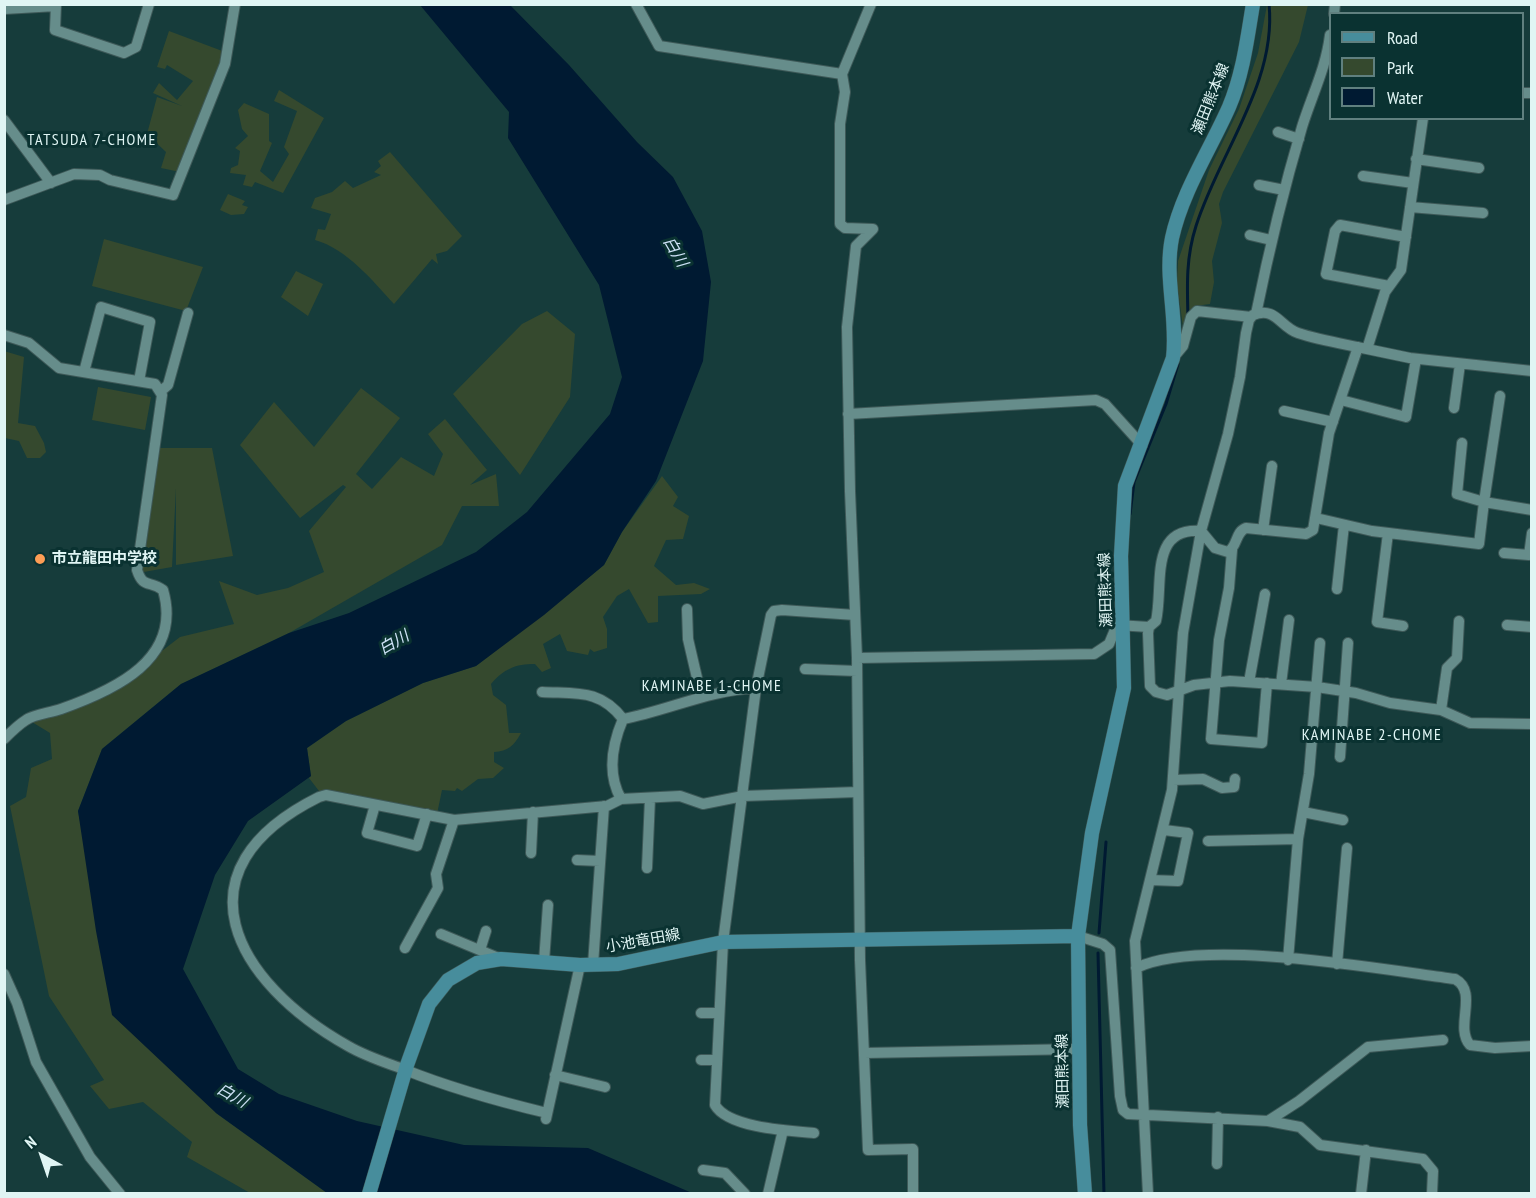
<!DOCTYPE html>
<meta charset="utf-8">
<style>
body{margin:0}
#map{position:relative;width:1536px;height:1198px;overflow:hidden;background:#163c3b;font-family:"PT Sans Narrow",sans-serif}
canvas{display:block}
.frame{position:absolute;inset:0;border:6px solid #e0f5f4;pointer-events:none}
.legend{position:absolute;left:1329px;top:12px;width:195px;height:108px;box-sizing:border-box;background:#0a3231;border:2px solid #60807f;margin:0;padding:8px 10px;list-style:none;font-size:18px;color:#e0f5f4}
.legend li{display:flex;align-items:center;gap:12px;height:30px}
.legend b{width:30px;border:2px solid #60807f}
.north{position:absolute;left:12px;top:1126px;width:60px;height:60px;-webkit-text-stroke:4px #0a3231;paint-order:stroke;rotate:320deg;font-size:16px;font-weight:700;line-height:24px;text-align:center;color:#e0f5f4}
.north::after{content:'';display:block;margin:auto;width:21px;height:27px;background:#e0f5f4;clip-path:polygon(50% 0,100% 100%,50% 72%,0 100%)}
</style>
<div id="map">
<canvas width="1536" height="1198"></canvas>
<div class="frame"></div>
<ul class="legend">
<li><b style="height:8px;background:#478d9c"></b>Road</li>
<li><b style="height:16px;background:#35492e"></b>Park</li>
<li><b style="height:16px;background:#001a32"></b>Water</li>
</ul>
<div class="north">N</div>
</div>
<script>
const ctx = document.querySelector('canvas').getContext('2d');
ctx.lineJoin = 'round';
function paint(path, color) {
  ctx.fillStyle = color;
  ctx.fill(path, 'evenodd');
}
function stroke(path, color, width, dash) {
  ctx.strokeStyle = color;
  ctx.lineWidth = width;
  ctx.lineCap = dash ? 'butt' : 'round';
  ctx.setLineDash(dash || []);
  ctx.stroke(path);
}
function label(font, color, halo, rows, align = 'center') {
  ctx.font = font + ' "PT Sans Narrow","Noto Sans JP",sans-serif';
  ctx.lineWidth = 6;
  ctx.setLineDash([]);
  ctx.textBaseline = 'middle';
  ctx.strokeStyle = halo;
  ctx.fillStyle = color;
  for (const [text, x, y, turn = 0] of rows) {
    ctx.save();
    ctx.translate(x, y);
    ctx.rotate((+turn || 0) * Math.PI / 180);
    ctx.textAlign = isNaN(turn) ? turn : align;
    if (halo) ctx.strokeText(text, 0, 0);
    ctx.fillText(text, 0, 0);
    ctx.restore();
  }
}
paint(new Path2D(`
 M1267,5H1308L1299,42L1223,192L1219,204L1222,223L1212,261L1214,282L1210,304L1195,306L1183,327L1177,283L1178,261L1209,170L1239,109L1258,53Z
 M169,31L225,52L180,172L161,168L166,152L147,134L157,97L182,106L153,93L159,83L177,100L193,81L167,65L165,69L157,67Z
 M279,90L324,118L283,193L255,182L252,187L243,185L246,175L230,173L231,168L238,165L240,151L235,148L248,136L242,129L238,110L244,103L269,114V141L272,143L260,171L273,182L289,154L284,147L297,111L274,101Z
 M390,152L462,236L447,251L436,254L438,264L432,259L394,304C372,280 347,249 315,240L318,229L325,230L331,214L311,208L315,198L332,192L345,181L353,188L381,175L374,172L381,166L378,161Z
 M228,194L245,201L242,205L248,207L244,214L231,215L220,210Z
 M104,239L203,267L186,311L92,286Z
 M296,271L323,284L308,316L281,297Z
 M547,311L575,334L570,397L520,475L453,394L522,324Z
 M4,351L24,357L18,423L35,426L44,443L46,452L40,458H27L19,441L5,438Z
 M98,387L151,397L145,430L92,420Z
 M361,388L400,418L356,474L372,489L401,457L434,476L443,454L428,434L445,419L487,470L470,485L496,474L499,506H462L442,545L289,633L181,684L102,749L78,811L88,861L216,1113L327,1193H250L187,1157L192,1142L143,1102L109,1109L90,1086L104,1080L49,996L10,806L26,797L31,768L52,759L50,733L27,719L115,687L180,637L234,624L219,581L257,595L288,588L324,572L309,531L346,487L343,485L300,518L240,445L274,402L314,447Z
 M153,448H212L233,556L176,565V488L172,567L138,573Z
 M662,476L678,497L673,506L689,516L683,539L666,540L654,566L676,585L694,583L710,589L701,594L658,596V622L648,623L629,589L617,596L603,617L607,629V648L594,652L590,649L588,655L567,651L560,634L543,644L551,668L542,672L535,664C515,664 504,669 491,684L493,695L506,705L509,733H521C514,746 508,751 494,752V762L504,768L493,778L478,779L462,791L457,788L455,791L442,790L437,814L319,791L309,778L311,776L307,748L346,721L423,683L476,666L604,565L622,532Z`), '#35492e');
paint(new Path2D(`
 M420,5H510L569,65L637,142L673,177L702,231L711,282L703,361L656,481L622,532L604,565L544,615L476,666L423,683L346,721L307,748L311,776L248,821L215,875L183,969L238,1069L279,1094L357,1121L464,1145L588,1148L692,1193H327L216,1113L112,1015L96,931L78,811L102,749L181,684L289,633L349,613L476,552L527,512L610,414L622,377L599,285L508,138L509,112Z`), '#001a32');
stroke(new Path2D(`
 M1188,317C1187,285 1186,257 1196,226C1219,153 1277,83 1269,4
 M1130,514L1134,482L1166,404L1178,364
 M1099,933L1106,842
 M1098,953L1104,1194`), '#001a32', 3);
const minor = new Path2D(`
 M56,4L55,30L124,53L136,47L149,4
 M636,4L659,46L842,74
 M871,4L842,74L845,92L840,124V224L845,228L873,229L856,246L847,327L850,491L857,658L860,960L868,1150L913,1149V1194
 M4,9L56,6
 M1334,14L1335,4
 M1522,93H1532
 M4,120L51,183
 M1278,132L1299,139
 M1416,159L1479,168
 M1363,176L1413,183
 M1259,185L1284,190
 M4,200L74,174L100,175L110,180L173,195L225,64L235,4
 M1410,207L1483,213
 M1250,235L1271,240
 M1389,286L1326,274L1335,231L1340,225L1406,237
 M1256,314C1269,250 1284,188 1302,127C1312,95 1326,68 1330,35
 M4,335L29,343L59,368L155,384L162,395L137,570C143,589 150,580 163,590C183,659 115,690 61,709C50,713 35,714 26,720C18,725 11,732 4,739
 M1358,347L1329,433L1313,530L1306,534L1246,528C1235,532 1238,546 1228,552L1215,548L1201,531C1148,527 1164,586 1156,621L1149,627L1148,633L1150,686L1156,692L1167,695L1194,685L1230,681L1317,687L1356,693L1390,703L1441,710L1470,723L1532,724
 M1367,349L1410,358L1532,371
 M1173,358L1183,346L1191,317L1197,311L1251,317
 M84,372L101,307L150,322L139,381
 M161,391L168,385L188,313
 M1341,400L1406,417L1416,359
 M1454,408L1460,364
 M1284,411L1333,422
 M848,414L1096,400L1105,404L1142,445
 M1462,443L1457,494L1484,502L1500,396
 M1316,518L1372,531L1479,544L1484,502L1532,510
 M1263,530L1272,466
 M1388,533L1377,622L1403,626
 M1232,550L1229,588L1219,640L1211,739L1262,743L1267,683
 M1504,553L1529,555L1532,533
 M1337,589L1344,525
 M687,609L688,639L701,695
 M1507,625L1532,627
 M857,658L1094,654L1109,644L1117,625L1149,627
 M805,669L857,671
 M1249,682L1265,594
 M1281,684L1289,620
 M542,692C577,694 600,689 623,719
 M1441,710L1447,668L1457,658L1459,621
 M1340,757L1348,643
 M1173,780L1203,779L1222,788L1234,787L1235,779
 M621,799C607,774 612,745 623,719C669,710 709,690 756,688
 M375,805L367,833L417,846L427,814
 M1303,812L1343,820
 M454,820L326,795L319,797C172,870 234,982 348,1046C365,1056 384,1062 403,1069C450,1088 497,1101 547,1113
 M1208,841L1298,839
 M531,853L533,812
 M577,860L600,861
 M647,868L650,798
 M1150,880L1178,881L1188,833L1164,830
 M441,934L501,959
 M1078,936L1103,944L1110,950L1120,1096L1123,1110L1128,1114L1268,1121L1299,1101L1368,1047L1443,1040
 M405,948L438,888L436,874L454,820L607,806L621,799L680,796L703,804L743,796L857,792
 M480,950L486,931
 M1288,960L1298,839L1309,774L1320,643
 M544,962L548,905
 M1337,964L1347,848
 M593,965L604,806
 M1136,968C1201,937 1379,969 1455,979C1479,992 1454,1027 1470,1045L1495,1048L1532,1046
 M4,974L17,1003L36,1062L90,1157L120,1194
 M701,1013H719
 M864,1053L1079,1049
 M701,1060H716
 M555,1075L605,1087
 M546,1119L580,965
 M1268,1121L1300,1127L1320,1145L1423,1159L1433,1171L1432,1194
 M814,1133C790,1131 728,1128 715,1105L723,942L756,688L771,615L774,611L782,610L855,615
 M1217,1164L1218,1117
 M703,1170L725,1173L745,1194
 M768,1194L783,1130
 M1148,1194L1135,941L1172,790L1183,633L1201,531L1228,434L1240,377L1246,333L1249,320L1253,315C1276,306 1280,327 1298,333C1319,340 1344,344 1367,349L1385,292L1401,270L1423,118
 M1361,1194L1366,1150`);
const major = new Path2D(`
 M369,1194L407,1065L429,1004L448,980L477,963L501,959L580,965L618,964L723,942L1078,936
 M1085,1194L1080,1125L1078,936L1092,833L1124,688L1121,556L1125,486L1173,358C1178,318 1164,278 1172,238C1182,192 1210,150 1229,107C1243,74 1247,40 1253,4`);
stroke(minor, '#3e5958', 12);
stroke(major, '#3e5958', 15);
stroke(minor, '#668d8b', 10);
stroke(major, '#478d9c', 14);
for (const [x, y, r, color] of [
 [40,559,6,"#fd9d55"]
]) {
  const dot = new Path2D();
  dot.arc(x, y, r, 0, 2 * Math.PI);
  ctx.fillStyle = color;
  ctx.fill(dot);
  stroke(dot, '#0a3231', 2);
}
label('15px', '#e0f5f4', '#0a3231', [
 ["瀬田熊本線",1211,99,-68],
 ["瀬田熊本線",1106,590,-92],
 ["小池竜田線",643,941,-10],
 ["瀬田熊本線",1063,1071,-91]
]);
label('bold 15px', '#e0f5f4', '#0a3231', [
 ["市立龍田中学校",52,559]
], 'left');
ctx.letterSpacing = '1.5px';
label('16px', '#e0f5f4', '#0a3231', [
 ["TATSUDA 7-CHOME",92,140],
 ["KAMINABE 1-CHOME",712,686],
 ["KAMINABE 2-CHOME",1372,735]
]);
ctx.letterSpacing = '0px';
label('italic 16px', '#cfe3f7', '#0a3231', [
 ["白川",675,252,60],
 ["白川",394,643,-30],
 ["白川",232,1096,30]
]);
</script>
